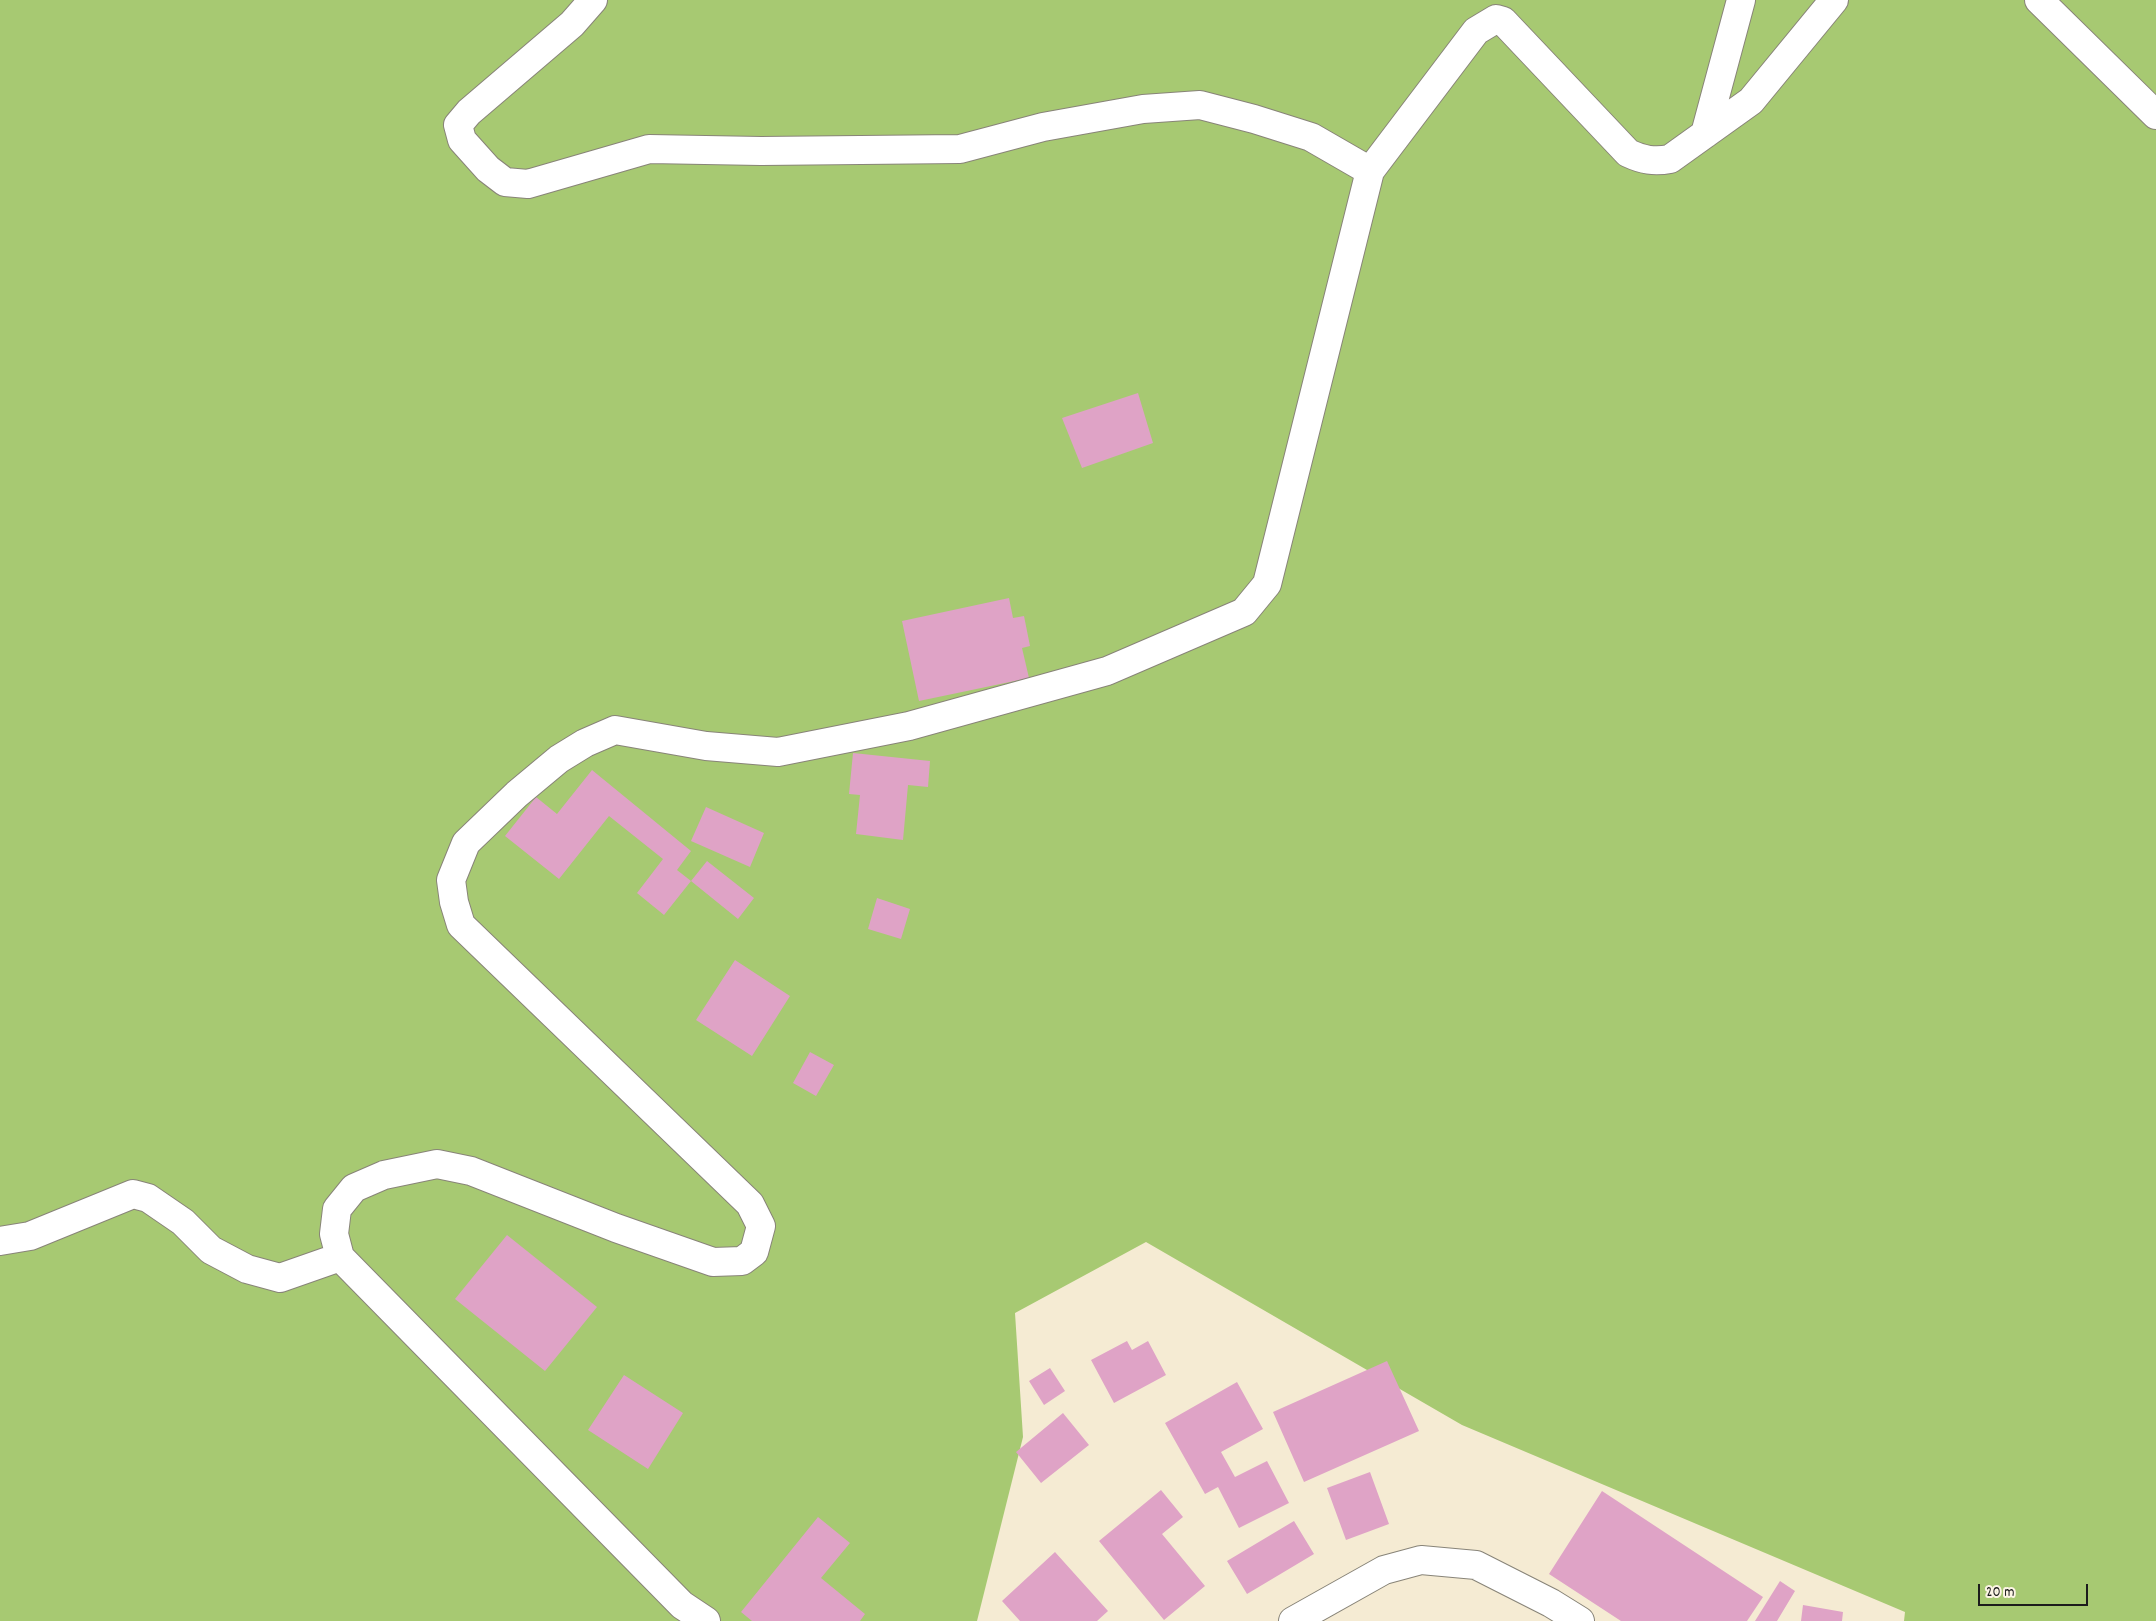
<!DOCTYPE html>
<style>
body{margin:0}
#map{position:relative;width:2156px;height:1621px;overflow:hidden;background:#f5ebd3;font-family:Dekko,sans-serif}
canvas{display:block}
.scale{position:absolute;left:1978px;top:1584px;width:110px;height:22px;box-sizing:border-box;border:2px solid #1c1c1c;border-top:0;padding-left:6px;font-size:15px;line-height:18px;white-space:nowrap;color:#1c1c1c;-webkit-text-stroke:4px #fcf5e5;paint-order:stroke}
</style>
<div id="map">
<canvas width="2156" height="1621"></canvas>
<div class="scale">20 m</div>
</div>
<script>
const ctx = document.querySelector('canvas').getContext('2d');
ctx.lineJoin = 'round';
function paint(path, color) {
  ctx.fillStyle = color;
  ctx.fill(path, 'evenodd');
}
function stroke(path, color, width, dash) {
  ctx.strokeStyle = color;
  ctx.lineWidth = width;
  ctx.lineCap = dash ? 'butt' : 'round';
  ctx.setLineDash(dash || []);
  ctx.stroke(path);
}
paint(new Path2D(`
 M0,0H2156V1621H1904L1905,1612L1462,1425L1146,1242L1015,1313L1023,1437L977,1621H0Z`), '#a7c972');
paint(new Path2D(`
 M1138,393L1153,443L1082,468L1062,418Z
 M1009,598L1013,618L1024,616L1030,646L1022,648L1029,678L919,701L902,621Z
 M853,753L930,761L928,787L908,785L903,840L856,834L860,795L849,794Z
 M592,770L691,851L677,870L691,881L664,915L637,893L663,859L609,816L559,879L505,836L536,797L557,814Z
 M706,807L764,833L750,867L691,841Z
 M707,861L754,898L738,919L691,881Z
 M877,898L910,909L901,939L868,929Z
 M735,960L790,996L752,1056L696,1020Z
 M810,1052L834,1065L816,1096L793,1083Z
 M507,1235L597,1307L545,1371L455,1299Z
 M1127,1341L1132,1350L1148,1341L1166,1375L1114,1403L1091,1360Z
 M1387,1361L1419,1431L1304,1482L1273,1412Z
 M1050,1368L1065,1391L1044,1405L1029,1381Z
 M624,1375L683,1413L648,1469L588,1430Z
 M1237,1382L1263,1429L1221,1452L1235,1477L1267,1461L1289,1503L1239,1528L1218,1487L1205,1494L1165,1423Z
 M1063,1413L1089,1445L1041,1483L1016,1452Z
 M1370,1472L1389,1524L1346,1540L1327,1488Z
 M1161,1490L1183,1517L1162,1534L1205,1586L1164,1620L1099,1541Z
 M1602,1491L1763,1597L1747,1621H1621L1549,1574Z
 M818,1517L850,1543L821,1578L865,1614L860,1621H752L741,1612Z
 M1294,1521L1314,1554L1247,1594L1227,1561Z
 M1055,1552L1108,1611L1097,1621H1020L1002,1601Z
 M1780,1581L1795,1591L1777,1621H1755Z
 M1803,1605L1843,1612L1842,1621H1801Z`), '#dfa3c6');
const minor = new Path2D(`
 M593,0L572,24L469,112L458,125L462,140L488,169L505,182L528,184L649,149L761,151L960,149L1043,127L1143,109L1200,105L1254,119L1311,137L1370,171
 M2039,0L2156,115
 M1705,134L1741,0
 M0,1241L30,1236L133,1194L148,1198L183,1222L211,1250L247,1269L280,1278L340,1257
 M706,1621L682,1605L340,1257L334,1234L337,1209L354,1188L384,1175L437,1164L471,1171L616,1228L713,1262L742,1261L754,1252L761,1226L750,1204L461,925L454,902L451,880L466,843L517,794L559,759L585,743L615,730L706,746L778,752L909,726L1107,671L1244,612L1267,584L1370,171L1476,31L1496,19L1503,21L1628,153C1643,160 1654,162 1670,159L1751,101L1834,0`);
const tertiary = new Path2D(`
 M1293,1621L1384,1570L1421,1560L1476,1565L1551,1603L1580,1621`);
stroke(minor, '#888478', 30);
stroke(tertiary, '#888478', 30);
stroke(minor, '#fff', 28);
stroke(tertiary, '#fff', 28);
</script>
